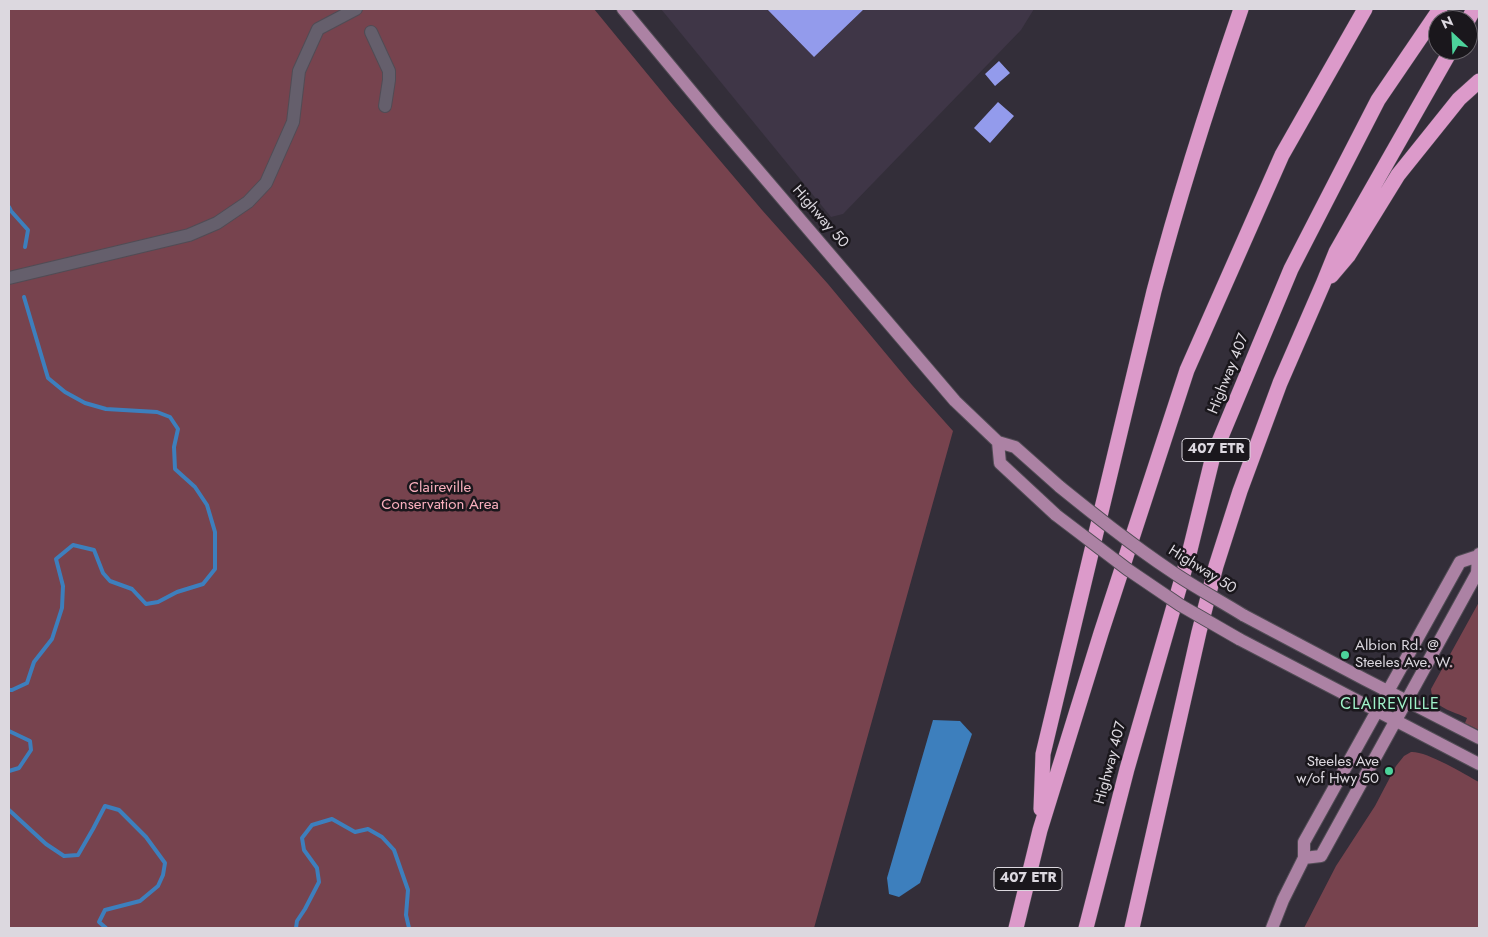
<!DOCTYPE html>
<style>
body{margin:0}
#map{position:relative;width:1488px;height:937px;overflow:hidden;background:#332e39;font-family:Jost,sans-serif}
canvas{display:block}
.frame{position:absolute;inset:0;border:10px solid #dcd8df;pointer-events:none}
.north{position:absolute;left:1428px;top:10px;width:50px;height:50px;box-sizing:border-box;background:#1a171c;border:1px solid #68646a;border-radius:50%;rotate:335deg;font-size:14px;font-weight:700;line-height:20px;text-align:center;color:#dcd8df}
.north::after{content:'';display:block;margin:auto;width:18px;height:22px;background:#4cd39b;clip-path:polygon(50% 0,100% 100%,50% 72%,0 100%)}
</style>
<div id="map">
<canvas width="1488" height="937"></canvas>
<div class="frame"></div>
<div class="north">N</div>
</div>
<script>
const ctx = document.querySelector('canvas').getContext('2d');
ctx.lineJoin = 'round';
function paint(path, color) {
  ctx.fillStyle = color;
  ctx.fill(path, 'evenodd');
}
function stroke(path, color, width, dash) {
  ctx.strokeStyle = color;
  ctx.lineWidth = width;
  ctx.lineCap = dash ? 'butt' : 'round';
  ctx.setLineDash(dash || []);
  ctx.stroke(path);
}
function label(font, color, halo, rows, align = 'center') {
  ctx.font = font + ' Jost,sans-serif';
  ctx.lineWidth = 5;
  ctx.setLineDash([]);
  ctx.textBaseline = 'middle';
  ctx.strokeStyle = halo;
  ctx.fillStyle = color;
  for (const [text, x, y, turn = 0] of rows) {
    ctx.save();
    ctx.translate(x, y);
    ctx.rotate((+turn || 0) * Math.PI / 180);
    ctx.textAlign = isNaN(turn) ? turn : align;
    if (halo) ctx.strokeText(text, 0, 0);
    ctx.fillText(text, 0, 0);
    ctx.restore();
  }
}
paint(new Path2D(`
 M661,9H1034L1021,30L843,214L831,217Z`), '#3f3647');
paint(new Path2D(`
 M9,9H594L672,104L762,210L828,284L912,385L953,431L814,928H9Z
 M1479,602V730L1465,723L1467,718C1453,711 1432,708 1431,689Z
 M1411,752C1427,751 1464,774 1479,782V928H1304L1336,866L1375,806L1396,766L1404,756Z`), '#77434e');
paint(new Path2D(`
 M933,720L960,721L972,734L920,883L899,897L889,894L887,878Z`), '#3d7fbd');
stroke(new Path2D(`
 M9,207L11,211L28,230L25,247
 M9,690H12L27,683L34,662L52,639L62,608L63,586L56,559L73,545L94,550L103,573L110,581L132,589L146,604L158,602L177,592L203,584L215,569V532L207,505L195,487L175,469L174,447L178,429L170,417L157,412L106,409L85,403L65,392L48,378L24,297
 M9,731L30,741L31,750L19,768L9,771
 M9,810L46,844L64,856L78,855L93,829L105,806L119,810L146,837L165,863L163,875L158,886L140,901L105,910L99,922L106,928
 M296,928L297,921L305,909L319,882L317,868L304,850L302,838L312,825L332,819L355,832L368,829L382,837L394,850L408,890L406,915L409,928`), '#3d7fbd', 4);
paint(new Path2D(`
 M767,9H864L814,57Z
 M999,61L1010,73L995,86L985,74Z
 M998,102L1014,116L990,143L974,128Z`), '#939bec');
const minor = new Path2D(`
 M371,32L389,71V80L385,106
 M9,278L189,235L217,223L248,202L266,183L293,122L299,71L318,29L356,9`);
const major = new Path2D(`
 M623,9L716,121L955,401L998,442L1015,447L1060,487
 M998,442L1000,463L1056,515
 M1243,615L1364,679L1479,738
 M1239,639L1479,764
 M1304,858L1321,856L1477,573L1478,556L1479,554
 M1272,928L1283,900L1304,858V842L1460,562L1478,556`);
const highway = new Path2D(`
 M1468,20L1474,9
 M1331,276L1348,256L1398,175L1459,99L1479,81
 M1041,809L1043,754L1154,291C1179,196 1209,102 1241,9
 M1016,928L1040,830L1101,633L1187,370L1282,155L1365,9
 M1086,928L1127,769L1189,554L1213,456L1291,269L1378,100L1440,9
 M1132,928L1199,632L1216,566L1240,491L1280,383L1323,284L1336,252L1451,50`);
stroke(minor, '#514c55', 14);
stroke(major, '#514c55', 14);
stroke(highway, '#514c55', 16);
stroke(minor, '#655f6c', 12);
stroke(major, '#ac82a4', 12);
stroke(highway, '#dc9aca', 15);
const majorBridge = new Path2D(`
 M1060,487C1096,516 1132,545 1171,571C1194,587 1219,600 1243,615
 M1056,515L1127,569L1180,605L1239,639`);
stroke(majorBridge, '#514c55', 14, []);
stroke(majorBridge, '#ac82a4', 12);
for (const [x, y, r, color] of [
 [1345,655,5,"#4cd39b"],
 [1389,771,5,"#4cd39b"]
]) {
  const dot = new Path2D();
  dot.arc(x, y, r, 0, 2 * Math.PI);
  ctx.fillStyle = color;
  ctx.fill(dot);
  stroke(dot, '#1a171c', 2);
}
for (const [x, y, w] of [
 [1216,450,68],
 [1028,879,68]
]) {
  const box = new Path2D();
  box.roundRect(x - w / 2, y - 11.5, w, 23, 4);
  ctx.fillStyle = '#1a171c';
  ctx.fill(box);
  stroke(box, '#dcd8df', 1);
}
label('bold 14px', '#dcd8df', null, [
 ["407 ETR",1216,450],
 ["407 ETR",1028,879]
]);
label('15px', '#dcd8df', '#1a171c', [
 ["Highway 50",820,217,49],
 ["Highway 407",1229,374,-68],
 ["Highway 50",1202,570,32],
 ["Highway 407",1111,763,-75]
]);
label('15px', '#fab0be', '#1a171c', [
 ["Claireville",440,488],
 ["Conservation Area",440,505]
]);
label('15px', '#dcd8df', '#1a171c', [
 ["Albion Rd. @",1355,646],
 ["Steeles Ave. W.",1355,663],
 ["Steeles Ave",1379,762,"right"],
 ["w/of Hwy 50",1379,779,"right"]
], 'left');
ctx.letterSpacing = '1px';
label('16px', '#9ff2c9', '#1a171c', [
 ["CLAIREVILLE",1390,705]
]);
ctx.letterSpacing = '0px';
</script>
